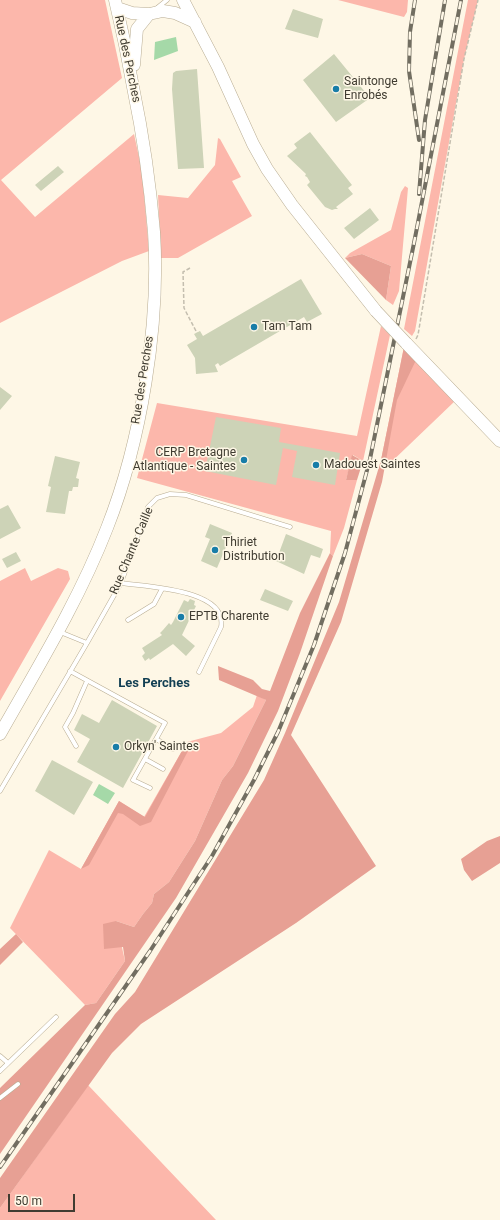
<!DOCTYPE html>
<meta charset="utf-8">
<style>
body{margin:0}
#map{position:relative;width:500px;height:1220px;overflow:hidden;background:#fef7e6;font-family:Roboto,sans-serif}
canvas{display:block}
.scale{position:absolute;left:8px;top:1194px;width:67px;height:18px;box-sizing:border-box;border:2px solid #403c31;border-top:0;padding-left:5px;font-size:12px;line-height:14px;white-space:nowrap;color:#403c31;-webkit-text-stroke:3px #fef7e6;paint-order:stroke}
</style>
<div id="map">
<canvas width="500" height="1220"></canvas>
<div class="scale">50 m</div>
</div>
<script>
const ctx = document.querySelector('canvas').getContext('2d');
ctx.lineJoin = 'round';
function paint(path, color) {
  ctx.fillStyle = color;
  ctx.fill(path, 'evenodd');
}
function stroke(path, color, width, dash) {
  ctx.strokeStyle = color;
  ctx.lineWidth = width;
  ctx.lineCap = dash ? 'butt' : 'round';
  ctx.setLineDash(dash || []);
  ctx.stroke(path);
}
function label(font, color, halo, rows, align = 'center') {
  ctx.font = font + ' Roboto,sans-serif';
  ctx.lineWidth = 3;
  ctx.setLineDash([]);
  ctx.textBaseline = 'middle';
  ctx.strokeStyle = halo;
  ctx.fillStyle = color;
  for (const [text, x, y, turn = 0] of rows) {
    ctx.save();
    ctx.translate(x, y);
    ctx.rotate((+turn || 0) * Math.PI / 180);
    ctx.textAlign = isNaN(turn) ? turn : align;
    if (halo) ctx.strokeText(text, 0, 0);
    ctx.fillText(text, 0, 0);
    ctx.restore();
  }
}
paint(new Path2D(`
 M0,0H105L122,78L1,180L35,217L134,134L142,171L149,251L122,261L0,323Z
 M338,0H408L407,12L404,17Z
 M468,0H478L464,59L415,331L412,336L404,329Z
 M218,138L220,139L241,177L232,181L252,216L178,258H161L158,195L188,198L215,165Z
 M405,186L408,188L399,291L393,305L386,300L391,266L362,254L345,258L350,253L391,230L401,192Z
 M381,326L390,335L363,461L353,455L346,480H357L344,528L333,556L330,553L331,531L137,478L157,403L357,436Z
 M404,347L455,401L384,469L381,460Z
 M25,568L31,581L58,568L68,571L70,579L0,701V581Z
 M257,695L266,700L233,766L222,780L195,841L169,882L154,894L152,903L143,914L134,927L116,921L125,961L96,1003L85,1005L10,928L49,850L81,869L119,801L144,817L187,742L221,733L253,707Z
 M88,1085L216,1220H0V1208Z`), '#fcb7ab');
paint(new Path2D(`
 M362,254L391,266L386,300L345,258Z
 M404,347L416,360L397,400L382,482L341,622L291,735L376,866L296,923L141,1024L112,1053L0,1208V1178L115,1014L135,992L264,780L285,733L339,602L381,460Z
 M352,455L363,461L357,480H346Z
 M330,553L333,556L300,653L278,711L248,773L176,898L0,1154V1088L85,1005L96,1003L125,961L123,947L104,949L103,924L116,921L134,927L143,914L152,903L154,894L169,882L195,841L222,780L233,766L266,700L219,680L218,666L253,680L262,689L270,691L300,613Z
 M187,742L188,751L151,822L140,826L123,814L118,813L89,865L81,869L119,801L145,817Z
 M500,836V863L472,881L464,870L461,859L487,841Z
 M16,934L23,942L0,965V949Z`), '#e7a094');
paint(new Path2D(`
 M176,37L178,51L154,60L155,42Z
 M99,784L115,793L108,804L93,795Z`), '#a5d9a8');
paint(new Path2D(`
 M293,9L323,19L318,38L285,29Z
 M334,54L370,98L336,122L303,80Z
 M197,69L204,168L178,169L172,89L173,73L176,71Z
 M310,132L352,185L348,188L353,194L336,207L338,209H335L332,210L325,207L307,185L310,182L307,177L305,176L306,174L287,156L297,148L294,144Z
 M58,166L64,172L41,191L35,185Z
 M370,208L379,220L354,239L344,228Z
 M301,279L322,314L307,322L304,317L220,366L218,363L215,365L218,372L196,374L195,358L187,345L197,339L194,334L200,331L203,336Z
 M0,387L12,396L0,410Z
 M216,417L281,428L279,442L340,453L335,485L292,477L297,451L283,448L276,485L205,471Z
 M55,456L80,462L76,478L79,479L78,487H73L72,491H69L65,514L46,512L51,487L48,486Z
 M8,505L21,528L0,539V509Z
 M210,524L232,533L217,568L201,561L210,539L205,537Z
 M286,534L323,549L320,558L311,555L304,574L276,561Z
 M16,552L21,561L7,568L2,559Z
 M265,589L293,601L288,611L260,600Z
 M190,599L195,601L194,605L196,606L182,635L195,646L186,656L173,644L150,660L149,658L145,661L142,656L145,653L142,648L159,637L162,635L160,633L163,630L169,623L171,625L173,622L184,600L188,602Z
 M112,700L157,726L123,788L77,762L90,739L74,730L82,714L99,723Z
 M52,760L93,782L74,815L35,791Z`), '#cdd3b7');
const lane = new Path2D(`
 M157,8L167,0
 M121,583C146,587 228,589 221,627L199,672
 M128,620L154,604L162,589
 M87,643L121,583L148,507L157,498L170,494L186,495L290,527
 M70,671L165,723L133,780L150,788
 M156,739L173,749
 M76,746L65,727L73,713L87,681
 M145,759L163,769
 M0,791L87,643L60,632
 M0,1056L8,1063
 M0,1071L56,1017
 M0,1098L18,1084`);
const secondary = new Path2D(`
 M183,0L218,67L253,144L267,169L292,205L376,311
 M117,8L132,13L149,14L163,11L175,13L195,22
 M134,65L137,29L149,14
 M406,343L500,441
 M0,734C38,667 79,600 107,528C141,442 160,325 154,232C150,183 143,135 133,87C128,58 122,29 115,0`);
stroke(lane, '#b8ac92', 5);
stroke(secondary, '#b8ac92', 13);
stroke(new Path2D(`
 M190,268L183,272L184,308L197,333
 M416,339L418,335L464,59L478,0`), '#c4beaf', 1.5, [4, 2]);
stroke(lane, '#fff', 4);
stroke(secondary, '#fff', 12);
const rail = new Path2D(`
 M415,0L410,32L409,71L419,140
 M419,194L425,120L445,0
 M0,1167L150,951L212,856L254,780L278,732L314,645L345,553L370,459L414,243L461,0`);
stroke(rail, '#726e61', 4);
stroke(rail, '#fef7e6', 2.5, [8]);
const secondaryBridge = new Path2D(`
 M376,311L406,343`);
stroke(secondaryBridge, '#b8ac92', 13, []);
stroke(secondaryBridge, '#fff', 12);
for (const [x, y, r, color] of [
 [336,89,4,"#187da8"],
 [254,327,4,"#187da8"],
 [244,460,4,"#187da8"],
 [316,465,4,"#187da8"],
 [215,550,4,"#187da8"],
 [181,617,4,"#187da8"],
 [116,747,4,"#187da8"]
]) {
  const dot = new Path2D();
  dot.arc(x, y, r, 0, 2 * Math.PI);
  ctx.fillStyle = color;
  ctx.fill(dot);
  stroke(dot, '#fef7e6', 1.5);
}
label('12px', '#403c31', '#fef7e6', [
 ["Rue des Perches",127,59,78],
 ["Rue des Perches",143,380,-81],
 ["Rue Chante Caille",132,551,-67]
]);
label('12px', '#403c31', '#fef7e6', [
 ["Saintonge",344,82],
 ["Enrobés",344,96],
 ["Tam Tam",262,327],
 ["CERP Bretagne",236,453,"right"],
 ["Atlantique - Saintes",236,467,"right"],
 ["Madouest Saintes",324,465],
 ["Thiriet",223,543],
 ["Distribution",223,557],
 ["EPTB Charente",189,617],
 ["Orkyn' Saintes",124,747]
], 'left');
label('bold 13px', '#113e52', '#fef7e6', [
 ["Les Perches",154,684]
]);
</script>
